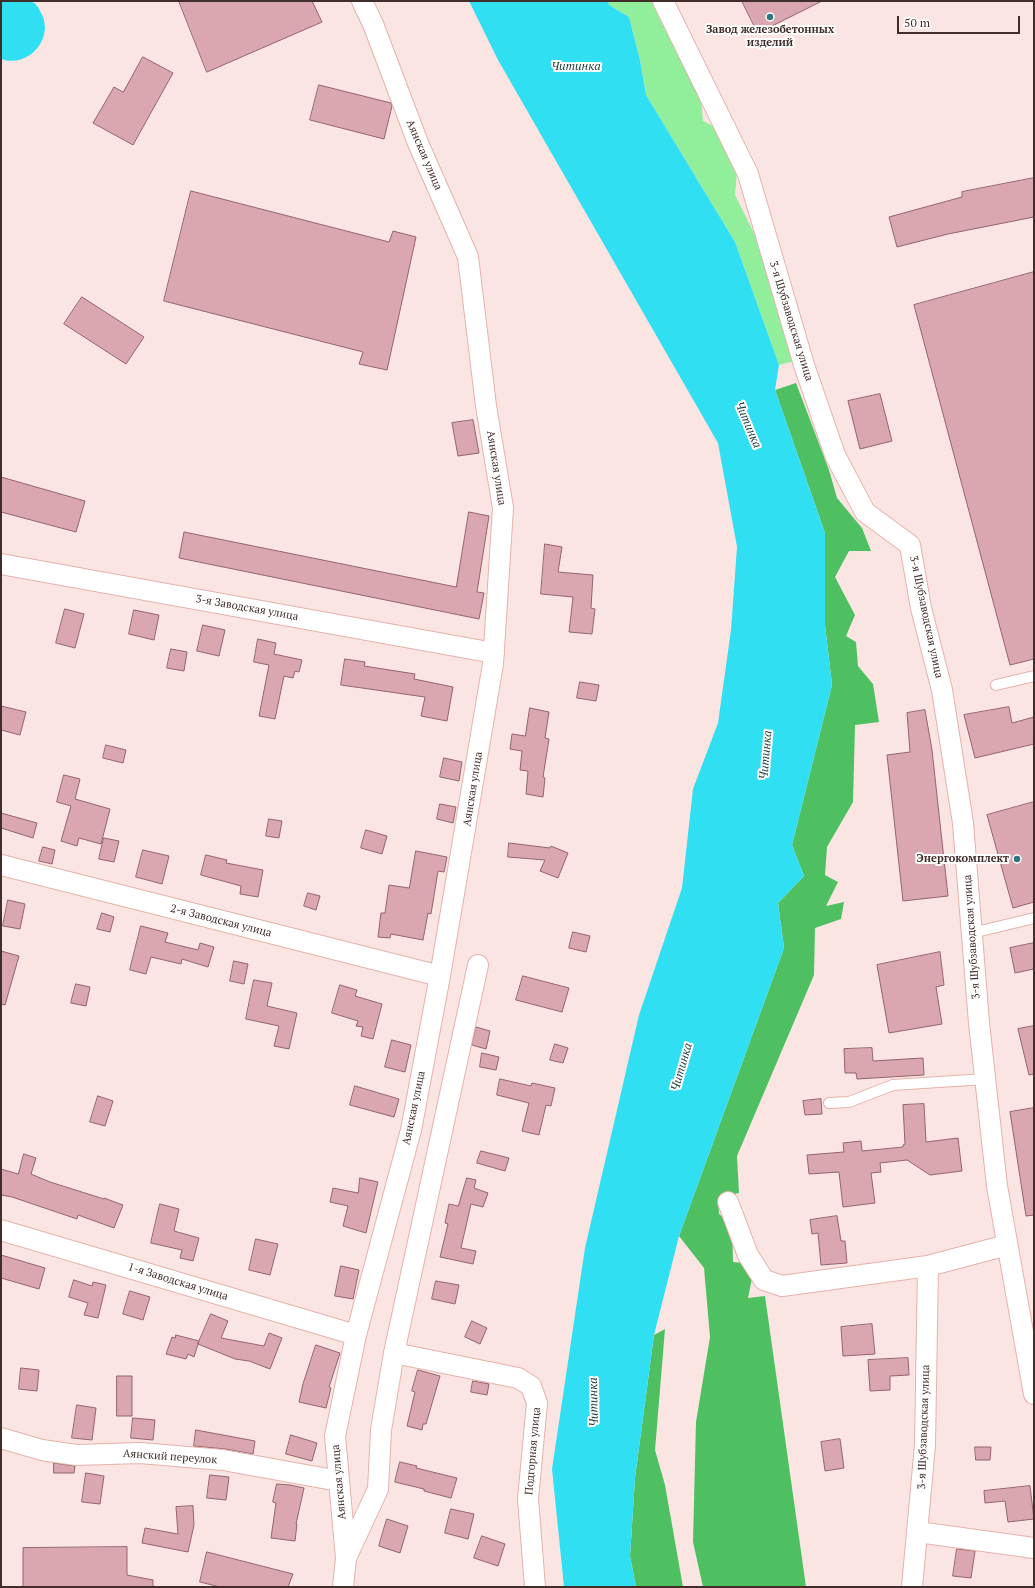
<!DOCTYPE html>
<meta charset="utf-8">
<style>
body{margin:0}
#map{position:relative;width:1035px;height:1588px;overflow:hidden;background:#fbe5e2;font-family:"PT Serif",serif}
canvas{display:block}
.frame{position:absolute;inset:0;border:2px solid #412d2a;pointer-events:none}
.scale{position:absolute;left:897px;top:16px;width:123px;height:18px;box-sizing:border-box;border:2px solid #412d2a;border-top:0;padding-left:5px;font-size:12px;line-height:14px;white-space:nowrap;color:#412d2a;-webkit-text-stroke:3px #fff;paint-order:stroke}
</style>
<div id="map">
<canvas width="1035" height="1588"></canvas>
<div class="frame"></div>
<div class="scale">50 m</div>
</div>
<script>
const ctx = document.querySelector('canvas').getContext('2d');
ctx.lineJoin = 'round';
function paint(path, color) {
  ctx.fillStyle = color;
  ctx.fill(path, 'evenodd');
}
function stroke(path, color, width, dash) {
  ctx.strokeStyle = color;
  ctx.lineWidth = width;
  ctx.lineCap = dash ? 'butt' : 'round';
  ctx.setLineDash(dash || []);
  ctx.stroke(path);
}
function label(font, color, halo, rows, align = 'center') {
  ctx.font = font + ' "PT Serif",serif';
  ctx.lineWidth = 4;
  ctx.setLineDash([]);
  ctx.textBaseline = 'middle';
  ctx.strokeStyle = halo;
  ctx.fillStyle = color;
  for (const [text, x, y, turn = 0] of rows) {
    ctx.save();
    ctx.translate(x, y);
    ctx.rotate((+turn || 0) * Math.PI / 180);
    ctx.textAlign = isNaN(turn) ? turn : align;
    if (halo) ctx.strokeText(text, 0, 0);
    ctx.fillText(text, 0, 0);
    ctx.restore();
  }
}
paint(new Path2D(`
 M608,1H653L701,98L703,121L715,127L737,171L735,195L758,241L795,361L779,365L735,242L646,95L640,60L629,17L609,5Z`), '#91ef9c');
paint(new Path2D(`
 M796,383L829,470L837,498L862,528L871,551H849L835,577L855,615L846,636L856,642L858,666L873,684L879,722L855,725L853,802L827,847L825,875L838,882L826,906L844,902L841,919L815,928L814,975L737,1156L739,1193L718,1197L719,1214L732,1224L733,1262L755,1264L748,1298L765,1296L806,1587H703L693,1542L696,1422L710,1337L704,1268L679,1236L784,948L778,903L804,876L792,845L832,685L825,625V533L775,390Z
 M665,1329L655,1450L665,1485L683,1587H636L630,1556L635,1478L654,1335Z`), '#4ec062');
paint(new Path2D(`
 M1,1C8,1 26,0 32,2C36,3 38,7 40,11C56,36 30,69 1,59Z
 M469,1H608L609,5L629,17L640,60L646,95L735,242L779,365L775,390L825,533V625L832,685L792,845L804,876L778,903L784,948L679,1236L654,1335L635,1478L630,1556L636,1587H564L552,1469L585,1248L639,1015L682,888L693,789L718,723L731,630L737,547L718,443L498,60Z`), '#31dff3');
const building = new Path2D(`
 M179,1H312L322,22L207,72Z
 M742,1H822L758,33Z
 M143,57L173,73L133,145L93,123L114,87L123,92Z
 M319,85L391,103L392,106L384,139L310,120Z
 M1034,178V217L948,234L897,247L889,217L962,197V192Z
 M191,191L389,242L393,231L416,237L387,370L359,364L363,352L164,301Z
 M1034,272V659L1010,665L914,305Z
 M82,297L144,337L126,364L64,324Z
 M880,394L892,441L860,449L848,401Z
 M473,420L479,453L458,456L452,423Z
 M1,477L85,501L76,532L1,512Z
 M469,512L489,516L477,592L484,593L479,619L179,558L184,532L456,587Z
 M545,544L562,547L558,572L593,575L591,608L595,609L592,634L569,632L573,597L541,594Z
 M65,609L84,614L75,648L56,643Z
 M134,610L159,615L154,640L129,634Z
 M203,625L225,630L219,656L197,651Z
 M258,639L276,643L274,654L302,660L299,672L295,671L293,678L284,676L275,719L259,716L269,665L254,662Z
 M171,649L187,652L184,671L167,668Z
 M345,659L365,662L364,666L415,674L414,679L453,687L447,721L421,716L425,697L341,685Z
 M580,682L599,685L596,701L577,698Z
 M1,706L26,712L20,735L1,730Z
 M1009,707L1012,723L1034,717V744L975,758L964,715Z
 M530,708L549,712L545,738L549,739L543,777L545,778L543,797L526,794L528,771L520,770L522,751L510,749L512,734L525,736Z
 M925,710L932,750L948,896L903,901L887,755L910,752L907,713Z
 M106,745L126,750L123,763L103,758Z
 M444,758L462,762L459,781L440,777Z
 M64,775L80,779L75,799L110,809L101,844L79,838L77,846L61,841L71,806L57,802Z
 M1034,802V902L1013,908L987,815Z
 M440,804L456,807L453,823L437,819Z
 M1,813L37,823L33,838L1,828Z
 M269,819L282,821L279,838L266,836Z
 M366,830L387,836L382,854L361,848Z
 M104,838L119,841L114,862L99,859Z
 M509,843L550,848L551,846L568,853L558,878L540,871L545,860L508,857Z
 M43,847L55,850L52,864L39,861Z
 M143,850L169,856L162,884L136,877Z
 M416,851L447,857L444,872L438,871L431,914L428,913L423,940L391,934L390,938L378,937L381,913H385L389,885L409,888Z
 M206,855L227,860L226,863L263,870L258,897L240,894L241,886L201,875Z
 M308,893L320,896L316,910L304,906Z
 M8,900L25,904L20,929L3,926Z
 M102,913L114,917L110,932L97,929Z
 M141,926L168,933L165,942L198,950L200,943L214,947L208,967L182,959L181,964L151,957L146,974L130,970Z
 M573,932L590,936L586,952L569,948Z
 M1034,943V969L1015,973L1010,948Z
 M1,951L19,956L5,1005L1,1004Z
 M940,952L944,985L936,987L942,1024L889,1033L877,965Z
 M234,961L248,964L244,984L230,981Z
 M523,976L569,988L562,1012L516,1000Z
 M254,980L272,983L267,1006L297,1013L289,1049L274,1046L279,1026L246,1019Z
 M76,984L90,987L86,1006L71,1003Z
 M340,985L357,990L355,996L382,1004L373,1039L361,1036L363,1027L356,1026L358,1021L332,1013Z
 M1034,1026V1074L1029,1075L1018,1029Z
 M476,1027L490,1031L486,1049L472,1045Z
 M392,1040L411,1045L405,1072L385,1067Z
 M555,1044L568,1048L563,1063L550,1060Z
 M872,1048L873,1061L923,1058L924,1075L857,1079L856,1073H845L844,1049Z
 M482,1053L499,1057L496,1070L480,1067Z
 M500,1079L531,1086L532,1083L555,1088L551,1106L546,1105L539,1135L522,1131L529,1103L497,1095Z
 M355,1086L399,1099L394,1117L350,1105Z
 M98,1096L113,1101L105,1126L90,1122Z
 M821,1099L822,1114L805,1115L803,1101Z
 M924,1104L926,1142L958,1138L962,1171L930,1175L907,1160L880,1163L881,1172L871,1173L875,1203L843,1207L839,1172L809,1174L807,1155L844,1152L843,1143L861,1141L862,1151L903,1147V1145L905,1144L903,1105Z
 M1034,1108V1215L1026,1216L1010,1112Z
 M481,1151L509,1158L505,1171L477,1163Z
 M24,1154L36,1158L31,1174L50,1182L104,1199V1198L123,1205L114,1228L78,1215L77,1219L12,1197L1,1195V1169L18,1174Z
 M360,1178L378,1182L366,1233L343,1226L348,1206L330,1202L333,1188L358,1193Z
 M467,1178L476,1180L474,1188L488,1193L483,1207L471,1204L461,1248L476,1251L473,1264L440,1257L448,1224L445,1223L449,1204L458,1206Z
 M160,1204L179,1209L174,1231L199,1238L193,1261L180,1258L182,1250L151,1243Z
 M837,1216L841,1241H845L847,1263L821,1265L818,1233L812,1234L810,1220Z
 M256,1239L278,1244L270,1275L249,1270Z
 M1,1255L45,1268L39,1289L1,1278Z
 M341,1266L359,1270L353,1299L335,1296Z
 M74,1280L92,1286L93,1282L106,1285L98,1318L84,1315L88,1303L69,1297Z
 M436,1281L459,1285L455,1304L432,1299Z
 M130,1291L150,1297L143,1320L123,1314Z
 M211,1314L228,1321L221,1338L264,1346L269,1333L282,1338L270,1369L249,1361L235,1359L198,1344Z
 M472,1321L487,1328L480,1344L465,1337Z
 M872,1324L875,1354L843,1356L841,1327Z
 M176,1335L199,1341L194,1357L188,1354L186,1359L166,1354L172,1337L175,1338Z
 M316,1345L340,1353L329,1387L331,1388L326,1408L299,1402L303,1384Z
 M908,1358L909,1375L890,1376V1390L870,1391L868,1360Z
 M21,1368L39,1370L37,1391L19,1389Z
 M418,1370L440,1376L426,1424H423L422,1430L407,1426L415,1392L412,1391Z
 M117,1376H132V1416H117Z
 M473,1381L489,1384L487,1395L471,1392Z
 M77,1405L96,1408L92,1440L72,1438Z
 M133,1418L155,1420L153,1440L131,1438Z
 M196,1430L255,1441L253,1454L225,1449L194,1446Z
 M291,1435L317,1443L312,1461L286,1454Z
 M840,1439L844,1468L825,1471L821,1442Z
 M975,1447H991L990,1460H976Z
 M400,1462L417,1466L416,1468L457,1478L451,1498L424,1491V1489L395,1482Z
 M54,1463L75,1466L74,1473H54Z
 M86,1473L104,1476L100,1504L82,1502Z
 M210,1475L229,1477L226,1500L207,1498Z
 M277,1484L290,1485L304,1488L296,1524H297L295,1541L271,1538L276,1503L273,1502Z
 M1030,1486L1034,1519L1008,1522L1005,1501L985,1503L984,1491Z
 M193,1506L194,1525L188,1552L142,1543L145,1528L178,1534L176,1507Z
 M451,1509L474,1514L468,1539L445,1533Z
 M387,1519L408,1526L400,1553L379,1546Z
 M482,1536L505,1544L498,1566L474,1558Z
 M127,1547V1575L153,1580V1587H23V1548Z
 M957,1549L975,1551L971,1578L953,1576Z
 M207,1552L293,1574L288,1587H220L200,1582Z`);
paint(building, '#daa6af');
stroke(building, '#93646d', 1);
const lane = new Path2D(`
 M996,685L1034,676
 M972,933L1034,918
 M829,1103L849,1102L893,1085L985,1079`);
const street = new Path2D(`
 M663,1L748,174L804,365L835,455L865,512L910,545L921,608L942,690L963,823L979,1023L997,1186L1034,1394
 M1,564L494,653
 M1,865L440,976
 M728,1202L748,1255L764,1280L782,1286L928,1266L1007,1245
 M1,1230L356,1335
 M394,1353L518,1378L531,1386L537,1403L528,1499L535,1587
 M1,1438L42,1450L76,1455L140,1453L223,1460L339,1481
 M918,1532L1034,1548
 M347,1556L378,1489L381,1430L394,1353L478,965
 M343,1587L346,1558L335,1436L356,1335L411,1130L440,976L493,664L503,508L486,406L468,257L418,143L373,24L362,1
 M912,1587L925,1445L928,1266`);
stroke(lane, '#e6b2ab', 12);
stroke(street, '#e6b2ab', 22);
stroke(lane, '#fff', 10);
stroke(street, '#fff', 20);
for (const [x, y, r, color] of [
 [770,17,4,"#2e767f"],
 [1017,859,4,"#2e767f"]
]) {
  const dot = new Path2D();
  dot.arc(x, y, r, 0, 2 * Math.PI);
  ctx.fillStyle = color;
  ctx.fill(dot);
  stroke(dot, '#fff', 1.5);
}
label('bold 11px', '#412d2a', '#fff', [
 ["Завод железобетонных",770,30],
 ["изделий",770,43],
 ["Энергокомплект",1009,859,"right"]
]);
label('11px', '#412d2a', '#fff', [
 ["Аянская улица",424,155,67],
 ["3-я Шубзаводская улица",791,321,73],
 ["Аянская улица",496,468,81],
 ["3-я Заводская улица",247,608,10],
 ["3-я Шубзаводская улица",926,617,78],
 ["Аянская улица",473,789,-81],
 ["2-я Заводская улица",221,921,14],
 ["3-я Шубзаводская улица",972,937,-94],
 ["Аянская улица",414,1108,-78],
 ["1-я Заводская улица",178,1282,17],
 ["3-я Шубзаводская улица",924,1427,-88],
 ["Подгорная улица",533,1451,-85],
 ["Аянский переулок",170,1457,4],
 ["Аянская улица",339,1482,-95]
]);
label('italic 12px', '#193b3f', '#fff', [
 ["Читинка",576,67],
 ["Читинка",748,425,67],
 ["Читинка",766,755,-85],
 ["Читинка",682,1067,-74],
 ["Читинка",594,1402,-91]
]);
</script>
